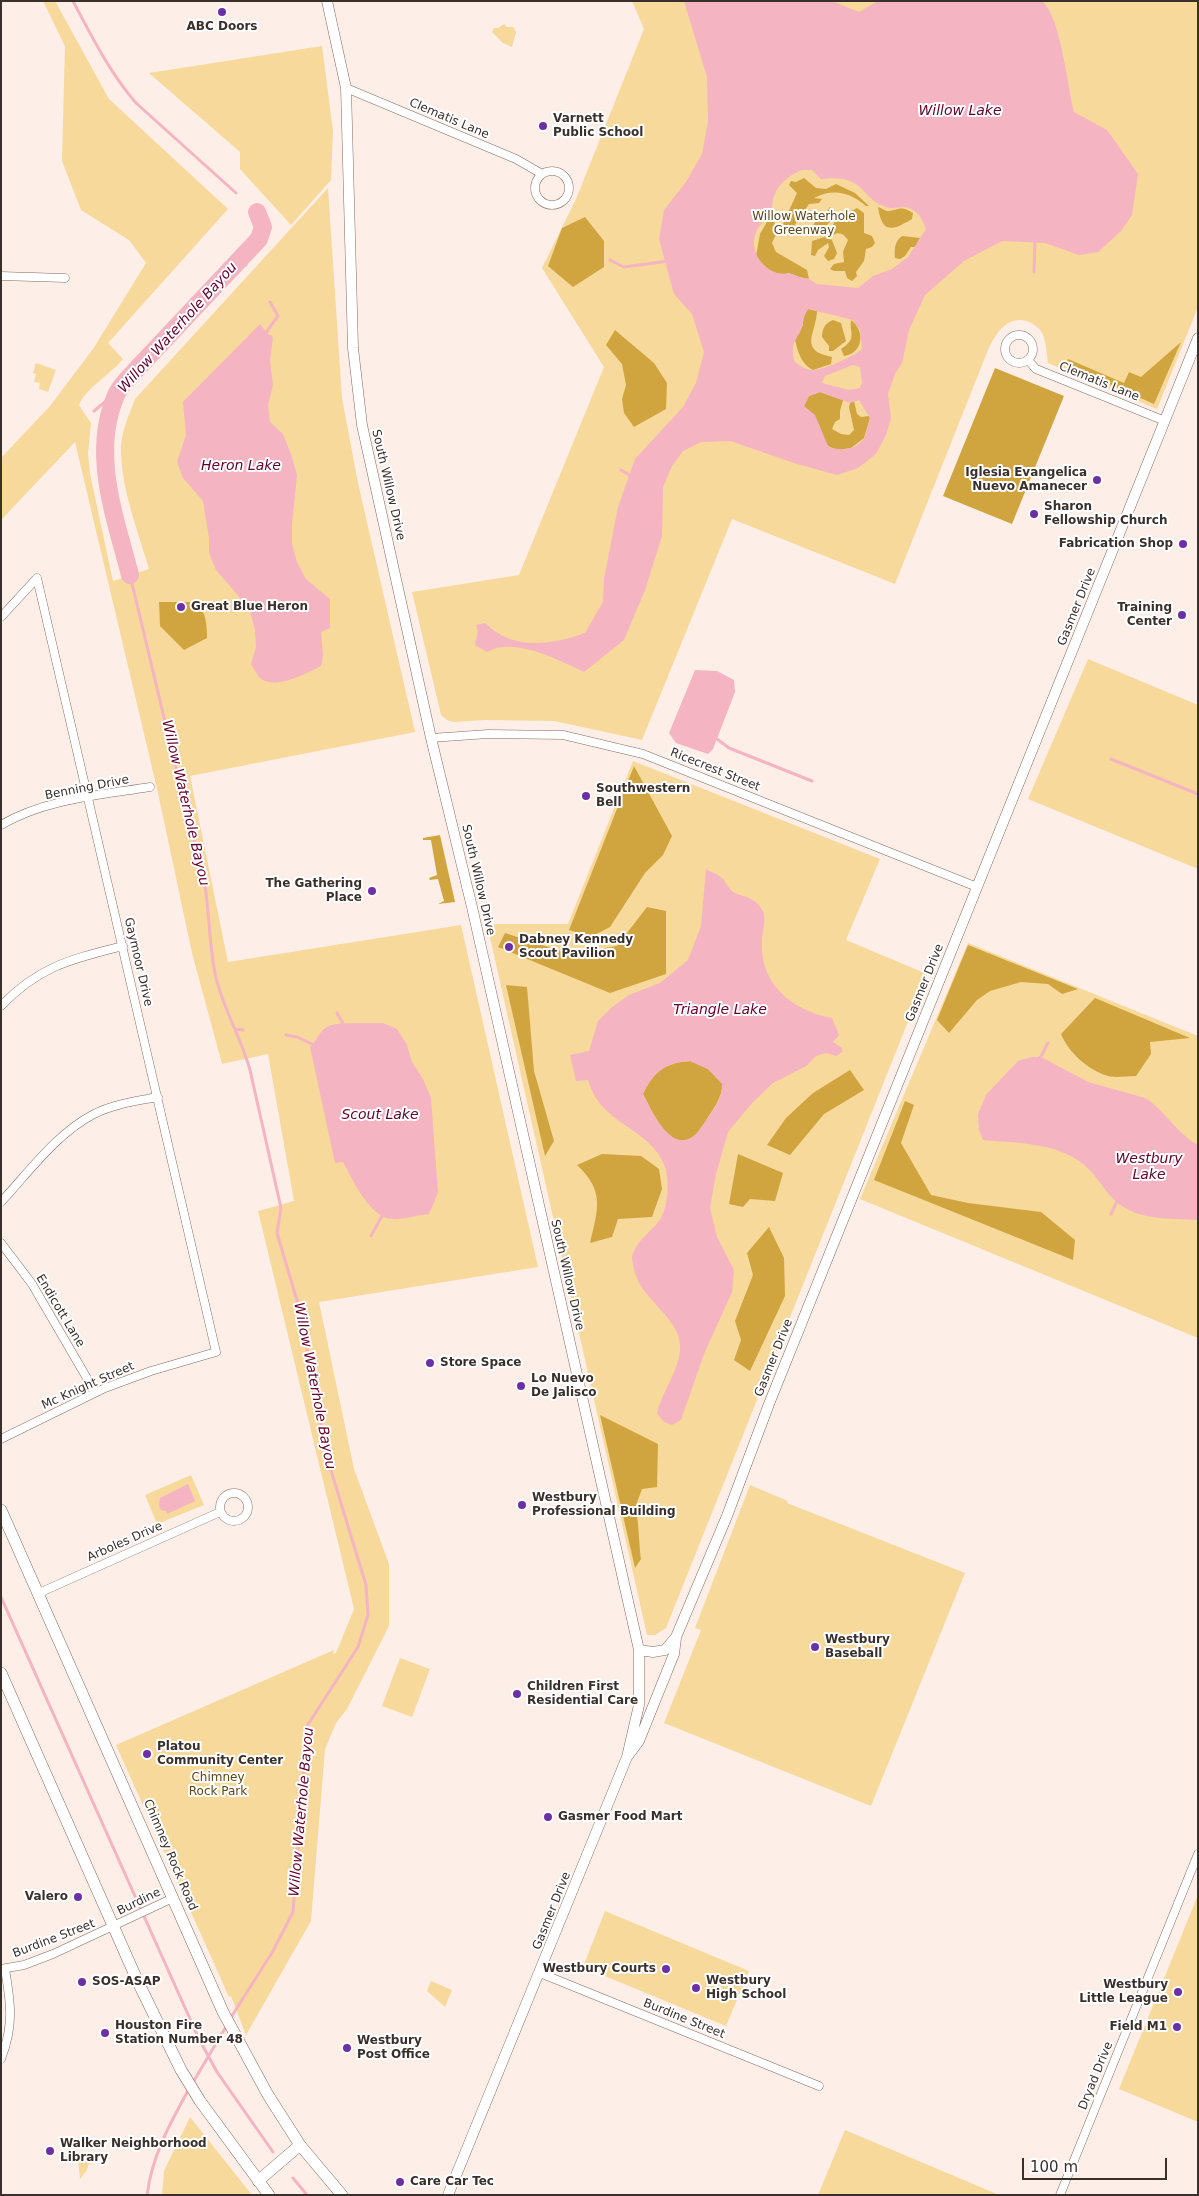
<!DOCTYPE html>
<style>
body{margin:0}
#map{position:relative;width:1199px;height:2196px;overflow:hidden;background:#feeee8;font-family:"DejaVu Sans",sans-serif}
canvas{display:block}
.frame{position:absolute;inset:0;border:2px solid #392f2b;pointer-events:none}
.scale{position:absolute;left:1022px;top:2158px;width:145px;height:22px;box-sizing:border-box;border:2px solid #392f2b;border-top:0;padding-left:6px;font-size:15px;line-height:18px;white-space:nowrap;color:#392f2b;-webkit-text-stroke:4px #fff;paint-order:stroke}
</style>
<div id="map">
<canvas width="1199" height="2196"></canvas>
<div class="frame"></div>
<div class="scale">100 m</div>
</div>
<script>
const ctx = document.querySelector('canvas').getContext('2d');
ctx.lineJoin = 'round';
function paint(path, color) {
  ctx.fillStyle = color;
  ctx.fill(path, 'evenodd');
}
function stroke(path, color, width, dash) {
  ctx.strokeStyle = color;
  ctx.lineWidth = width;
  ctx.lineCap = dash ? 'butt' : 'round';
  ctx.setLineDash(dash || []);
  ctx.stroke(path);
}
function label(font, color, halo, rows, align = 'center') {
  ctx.font = font + ' "DejaVu Sans",sans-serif';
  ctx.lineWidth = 4;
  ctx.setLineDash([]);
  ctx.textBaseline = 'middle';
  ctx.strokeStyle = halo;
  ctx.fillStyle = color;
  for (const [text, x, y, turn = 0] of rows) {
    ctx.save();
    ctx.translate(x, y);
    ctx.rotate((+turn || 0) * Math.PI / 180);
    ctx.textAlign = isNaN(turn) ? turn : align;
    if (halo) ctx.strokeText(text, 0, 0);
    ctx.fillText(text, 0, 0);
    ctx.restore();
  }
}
paint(new Path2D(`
 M43,1H55L109,99L228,209L108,343L123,359C111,374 85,389 79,405L91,423L88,453L90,474L113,581L149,569C138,531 122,491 121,452C120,434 129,415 135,399L328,188L342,398L358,483L415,732L190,776L228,962L461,925L538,1267L319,1302L354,1469L389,1564V1626L347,1709L336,1723L325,1749L311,1921L246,2035L231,1996L229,1997L116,1745L334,1650L333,1654L336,1653L354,1609L258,1211L294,1201L268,1054L222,1064L192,953L158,793L75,442L1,520V458L50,406L93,349L146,263L129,240L81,210L62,161L65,46Z
 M632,1H1198V307L1157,409L1048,363C1047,354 1046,343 1043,335C1041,329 1035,325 1029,322C1008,314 996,333 988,350L895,584L732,519L642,740L554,721L485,720L453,722L447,720L441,715L412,592L519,575L604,367L542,268L576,199L644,29Z
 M504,24L507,27H513L516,32L512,47L503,43L492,32L494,28H498Z
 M322,46L333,131L331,180L291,225L240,169V152L149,73Z
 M36,363L56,370L48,392L39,389L40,383L34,382L36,374L33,373Z
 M1088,659L1198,705V869L1028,799Z
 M633,761L880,859L846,940L927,974L666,1628L655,1635H647L487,924H568Z
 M968,943L1198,1036V1338L860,1199Z
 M191,1475L204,1505L157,1524L145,1495Z
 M750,1485L788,1501L787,1503L965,1573L871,1806L664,1723L701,1630L695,1628Z
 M400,1658L430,1669L412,1717L382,1706Z
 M1198,1895V2122L1119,2089Z
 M605,1911L749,1971L726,2026L583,1967Z
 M431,1981L452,1990L445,2007L427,1991Z
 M190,2117L252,2195H162L164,2171Z
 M845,2130L997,2194V2195H818Z
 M99,2155L92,2164L89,2163L87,2170L80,2179L78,2160Z`), '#f7d99b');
paint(new Path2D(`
 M804,178L816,188L826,189L836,184L855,193L869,206H866C850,192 833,188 814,198L822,199L819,203L809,204L790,232L787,234L780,232L779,228L788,218L787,215L797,193L789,185L791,181L796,182Z
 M830,207L835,211L832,219L820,234L811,230L817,218L826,213Z
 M878,207C882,208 886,212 890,211C901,209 901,206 913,213L912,219C892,231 882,234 878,207Z
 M857,208L864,213V233L872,236L875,243L872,247L866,249L864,261L856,272L857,276L852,281L847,278L845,271H834L830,269L834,264L844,262L843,252L848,240C844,234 839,231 833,235L830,232L838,214L848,213Z
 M585,217L604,241V267L573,287L548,266L562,228Z
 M768,220H772C781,229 776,234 772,243L776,252L807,270L809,279L799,277L789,273C775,277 764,267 756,256L760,234Z
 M902,236L920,238L915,247H911L905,256L900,259L895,258C894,249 895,241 902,236Z
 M825,237L832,240L837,253L834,259L828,261L824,256L829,247L828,243L818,250L815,256L811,255L812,241Z
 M808,309L817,311C816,334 798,350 832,357L831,364L813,370C801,364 798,352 795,340L803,325V317Z
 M833,320L841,323L846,341L833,351H829V346L822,337C822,329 825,323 833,320Z
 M851,320C865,330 864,353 844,356L841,349C858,338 849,333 851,320Z
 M615,330L654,363L667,383L666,409L634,427L624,413L622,399L626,385L622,364L606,345Z
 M1181,342L1154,404L1066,365L1068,359L1124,383L1129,372L1141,377Z
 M995,368L1064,396L1012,524L943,496Z
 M820,392L843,400L840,411V419L835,422L832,429L841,434L849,435L854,430L849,407L850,403L854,401L857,414L861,417L869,416L870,418L864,438L851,448L837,450L828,446L804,406L809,396Z
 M159,602H197C206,613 207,624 207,638L184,650L160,626Z
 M634,766L672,836L663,855L645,873L610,927L591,937L569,930Z
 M440,835L455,902L438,904L444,901L438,879L430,880L429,878L437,875L431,840H423V838Z
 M647,907L666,911V974L610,993L498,947L505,933L570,954L617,946Z
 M968,945L1078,989L1062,994L1048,984L1021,982L990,991L977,1000L949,1033L937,1020Z
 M506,985L527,987L534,1071L554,1141L545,1156Z
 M1095,998L1190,1038L1150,1042L1151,1054L1136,1076C1127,1076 1116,1078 1108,1076C1088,1070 1069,1053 1061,1034Z
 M690,1061L708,1069L723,1084C721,1100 713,1109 705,1122C702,1126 699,1131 696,1135C671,1157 651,1109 643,1094C654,1071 665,1063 690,1061Z
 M850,1070L864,1090L824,1114L790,1155L767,1145L786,1118L813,1093Z
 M905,1101L914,1105L901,1143L931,1195L968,1203L1041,1212L1075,1240L1073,1260L874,1180Z
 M602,1154L641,1156L659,1169L662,1189L652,1217L618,1219L612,1237L590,1243C598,1209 605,1191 577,1165Z
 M738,1154L783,1173L775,1201L750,1199L743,1207L729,1204Z
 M769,1227L784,1258L785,1296L750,1371L734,1360L741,1340L735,1321L753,1275L747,1253Z
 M600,1415L658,1444L657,1487L642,1489L635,1508C639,1518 639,1546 641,1559L635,1568Z`), '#d0a53f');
paint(new Path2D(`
 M684,1H832L859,12L878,1H1042C1060,15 1068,87 1074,112L1107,130L1138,174L1132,215L1121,231L1098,252L1079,255L1045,243L1002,241L964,261L925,295L909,330L902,363L895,374L888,394L891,418L886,435L876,454L858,468L837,475L797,464L730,441L701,442L683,451L672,466L663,487L662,536L645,590L624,640L584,672C559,660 513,636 487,652L475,645L478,631L476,625L485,623C512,651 552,645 585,633L603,602L604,579L618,507L635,459L683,407L696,383L704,352L692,314L674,294L659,239L664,210L686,182L702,154L708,121L707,77ZM802,170H812L821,179C830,178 843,177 852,182C864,187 868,201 886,207C894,210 904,204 913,210C920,214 923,221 926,229L908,257L892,269L873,276L858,288L817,284L809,279L799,277L789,273C781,275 774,273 767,268C756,259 750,244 757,230C761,223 767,219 771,211C773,206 772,201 774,196C778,184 791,174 802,170ZM808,309L853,320L860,330L862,349C855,356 822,371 811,370C804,369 799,365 794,361C790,337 799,341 803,323C804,317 805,314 808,309ZM853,365L860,367L862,382L860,388L849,390L822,383L825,376ZM820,392L850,403L859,400L870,418C868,424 867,433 864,438C856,450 840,452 828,446L815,415L804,406L809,396Z
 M260,324L266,332L273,337L270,361L273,385L268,405L270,422L283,434L291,454L297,475L292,525V544L297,562L306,579L330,599V628L321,632L323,655L321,666C307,673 274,691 260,678C257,674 254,669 251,664L256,647L255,630L249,608L216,570L209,553V538L203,501L183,478L177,462L186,435L183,402Z
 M695,670L717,671L734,680L735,692L713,749L708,754L676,743L669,733Z
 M706,869C711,872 719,875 723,879C727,884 729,890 735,893C745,897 755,898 761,908C768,918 762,930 762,941C759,984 793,1011 832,1018L839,1035L833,1042L842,1048V1052L836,1056L826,1053L816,1056L806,1066L773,1083L753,1102L728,1132L716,1174L710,1208L717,1237L734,1270L732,1292L704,1354L681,1420L672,1425L664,1422L657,1413C662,1392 677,1374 680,1352C684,1318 640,1301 634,1269C633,1265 632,1260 632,1257C636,1240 653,1231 661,1218C669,1204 670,1176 663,1162C646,1126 601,1125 588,1080L576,1081L570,1055L589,1051L598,1021L611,1008L629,995L660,983L688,960L701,926ZM690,1061L708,1069L722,1084C722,1099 715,1107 707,1119C703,1124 700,1130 696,1134C671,1157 651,1109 643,1094C654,1071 665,1063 690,1061Z
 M354,1023H383L397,1029L407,1045L412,1062L423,1079L431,1098L438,1193L429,1214C417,1215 402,1220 391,1219C370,1217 352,1179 343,1162L335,1163L310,1047C316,1042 317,1036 322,1031C330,1022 344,1024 354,1023Z
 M1032,1057H1041L1088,1082L1145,1098C1165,1110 1176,1133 1198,1145V1220C1170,1218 1140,1221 1118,1203C1102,1190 1095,1170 1076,1159C1049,1142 1013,1143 983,1140L979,1130L978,1114L986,1095L1018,1061Z
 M188,1484L195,1501L167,1514L166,1511L161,1510L159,1506L160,1498Z`), '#f4b4c2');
stroke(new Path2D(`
 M73,1C92,37 110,73 136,103L236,193
 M240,259L246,265
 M610,260L624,267L669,261
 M1034,272L1035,240
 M265,334L278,316L270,302
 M94,411L117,392
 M621,470L631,476
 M130,575C149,655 168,734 187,814C191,834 199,853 203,873C210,908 208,943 216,978C224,1010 241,1038 250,1070L281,1208L277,1233L301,1314L326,1454L366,1585L368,1615L358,1647L307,1726L293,1912L273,1951L230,2019
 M717,739L729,748L812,781
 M1111,759L1198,794
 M337,1013L345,1027
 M235,1029L243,1030
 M286,1035L297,1037L316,1046
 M1039,1060L1048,1043
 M1111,1214L1118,1199
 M371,1236L382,1216V1212
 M1,1597L199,2039L217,2072L273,2152
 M192,2084L227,2025
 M293,2178L307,2195
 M147,2195C152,2156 170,2123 189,2089`), '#f4b4c2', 3);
stroke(new Path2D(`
 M130,575C115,516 90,452 117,393C121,385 128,378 134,372L259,239L263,227L257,212`), '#f4b4c2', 18);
const minor = new Path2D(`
 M346,88L516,159L542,174
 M535 188a17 17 0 1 1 34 0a17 17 0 1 1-34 0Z
 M1,276L65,278
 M1005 349a14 14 0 1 1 28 0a14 14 0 1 1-28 0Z
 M1028,360L1036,369L1165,421
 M1,617L37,578
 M431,738L488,734L563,735L643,754L977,887
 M1,825C45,799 100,795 150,787
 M1,1006C39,966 72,959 123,946
 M1,1202C29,1172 57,1133 94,1114C113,1104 137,1101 158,1097
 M1,1243L32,1284L95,1392
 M1,1439L105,1388L151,1371L216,1352L37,578
 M220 1507a14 14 0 1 1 28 0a14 14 0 1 1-28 0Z
 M39,1593L220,1512
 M1,1969L24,1965L53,1954L173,1898
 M540,1973L819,2086
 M1,2059C14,2025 11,2004 5,1969
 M1060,2195L1198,1854`);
const tertiary = new Path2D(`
 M327,1L346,88L353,348L362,425L431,738L472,907L639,1650V1705L627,1757
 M639,1650L653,1652L665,1650L676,1637L727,1516L769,1404L1198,338
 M448,2195L627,1757L639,1741L674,1654L676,1638`);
const secondary = new Path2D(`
 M1,1510L223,2012L268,2095L300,2145L342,2195
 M1,1673L138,1982L181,2070L200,2101L269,2195
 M258,2181L300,2145`);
stroke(minor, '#826c62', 9);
stroke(tertiary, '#826c62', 11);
stroke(secondary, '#826c62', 12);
stroke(minor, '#fff', 8);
stroke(tertiary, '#fff', 10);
stroke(secondary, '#fff', 11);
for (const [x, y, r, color] of [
 [222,12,5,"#6b30a6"],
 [543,126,5,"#6b30a6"],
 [1097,480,5,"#6b30a6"],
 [1034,514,5,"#6b30a6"],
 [1183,544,5,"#6b30a6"],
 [181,607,5,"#6b30a6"],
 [1182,615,5,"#6b30a6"],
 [586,796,5,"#6b30a6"],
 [372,891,5,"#6b30a6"],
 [509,947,5,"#6b30a6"],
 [430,1363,5,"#6b30a6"],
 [521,1386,5,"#6b30a6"],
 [522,1505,5,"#6b30a6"],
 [815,1647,5,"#6b30a6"],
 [517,1694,5,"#6b30a6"],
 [147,1754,5,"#6b30a6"],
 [548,1817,5,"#6b30a6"],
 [78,1897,5,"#6b30a6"],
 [666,1969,5,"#6b30a6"],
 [82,1982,5,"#6b30a6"],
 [696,1988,5,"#6b30a6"],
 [1178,1992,5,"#6b30a6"],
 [1177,2027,5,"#6b30a6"],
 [105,2033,5,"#6b30a6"],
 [347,2048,5,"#6b30a6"],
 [50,2151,5,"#6b30a6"],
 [400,2182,5,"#6b30a6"]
]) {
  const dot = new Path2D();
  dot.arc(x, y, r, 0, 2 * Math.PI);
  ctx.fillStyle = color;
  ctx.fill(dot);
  stroke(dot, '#fff', 2);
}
label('bold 12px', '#392f2b', '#fff', [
 ["ABC Doors",222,27,"center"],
 ["Varnett",553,119],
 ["Public School",553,133],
 ["Iglesia Evangelica",1087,473,"right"],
 ["Nuevo Amanecer",1087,487,"right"],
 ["Sharon",1044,507],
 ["Fellowship Church",1044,521],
 ["Fabrication Shop",1173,544,"right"],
 ["Great Blue Heron",191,607],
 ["Training",1172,608,"right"],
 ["Center",1172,622,"right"],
 ["Southwestern",596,789],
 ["Bell",596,803],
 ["The Gathering",362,884,"right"],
 ["Place",362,898,"right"],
 ["Dabney Kennedy",519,940],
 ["Scout Pavilion",519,954],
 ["Store Space",440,1363],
 ["Lo Nuevo",531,1379],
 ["De Jalisco",531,1393],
 ["Westbury",532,1498],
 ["Professional Building",532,1512],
 ["Westbury",825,1640],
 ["Baseball",825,1654],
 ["Children First",527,1687],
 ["Residential Care",527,1701],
 ["Platou",157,1747],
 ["Community Center",157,1761],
 ["Gasmer Food Mart",558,1817],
 ["Valero",68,1897,"right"],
 ["Westbury Courts",656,1969,"right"],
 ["Westbury",706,1981],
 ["High School",706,1995],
 ["SOS-ASAP",92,1982],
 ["Westbury",1168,1985,"right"],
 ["Little League",1168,1999,"right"],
 ["Houston Fire",115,2026],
 ["Station Number 48",115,2040],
 ["Field M1",1167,2027,"right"],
 ["Westbury",357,2041],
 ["Post Office",357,2055],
 ["Walker Neighborhood",60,2144],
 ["Library",60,2158],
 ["Care Car Tec",410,2182]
], 'left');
label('12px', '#392f2b', '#fff', [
 ["Clematis Lane",449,119,23],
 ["Clematis Lane",1099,382,22],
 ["South Willow Drive",388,485,77],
 ["Gasmer Drive",1077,607,-68],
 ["Ricecrest Street",715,770,22],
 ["Benning Drive",87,788,-11],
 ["South Willow Drive",478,880,77],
 ["Gaymoor Drive",138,962,77],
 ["Gasmer Drive",925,983,-68],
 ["South Willow Drive",567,1275,77],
 ["Endicott Lane",60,1311,59],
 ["Gasmer Drive",774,1358,-68],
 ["Mc Knight Street",88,1386,-24],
 ["Arboles Drive",125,1542,-24],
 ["Chimney Rock Road",170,1855,67],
 ["Burdine",139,1902,-26],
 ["Gasmer Drive",552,1911,-68],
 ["Burdine Street",54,1939,-21],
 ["Burdine Street",684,2019,22],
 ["Dryad Drive",1096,2076,-68]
]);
label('12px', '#59471e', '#fff', [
 ["Willow Waterhole",804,217],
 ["Greenway",804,231],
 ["Chimney",218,1778],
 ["Rock Park",218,1792]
]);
label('italic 14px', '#60012b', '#fff', [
 ["Willow Lake",960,111],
 ["Willow Waterhole Bayou",178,328,-48],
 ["Heron Lake",241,466],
 ["Willow Waterhole Bayou",185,803,77],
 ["Triangle Lake",720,1010],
 ["Scout Lake",380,1115],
 ["Westbury",1149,1159],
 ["Lake",1149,1175],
 ["Willow Waterhole Bayou",314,1386,79],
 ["Willow Waterhole Bayou",302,1812,-85]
]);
</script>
